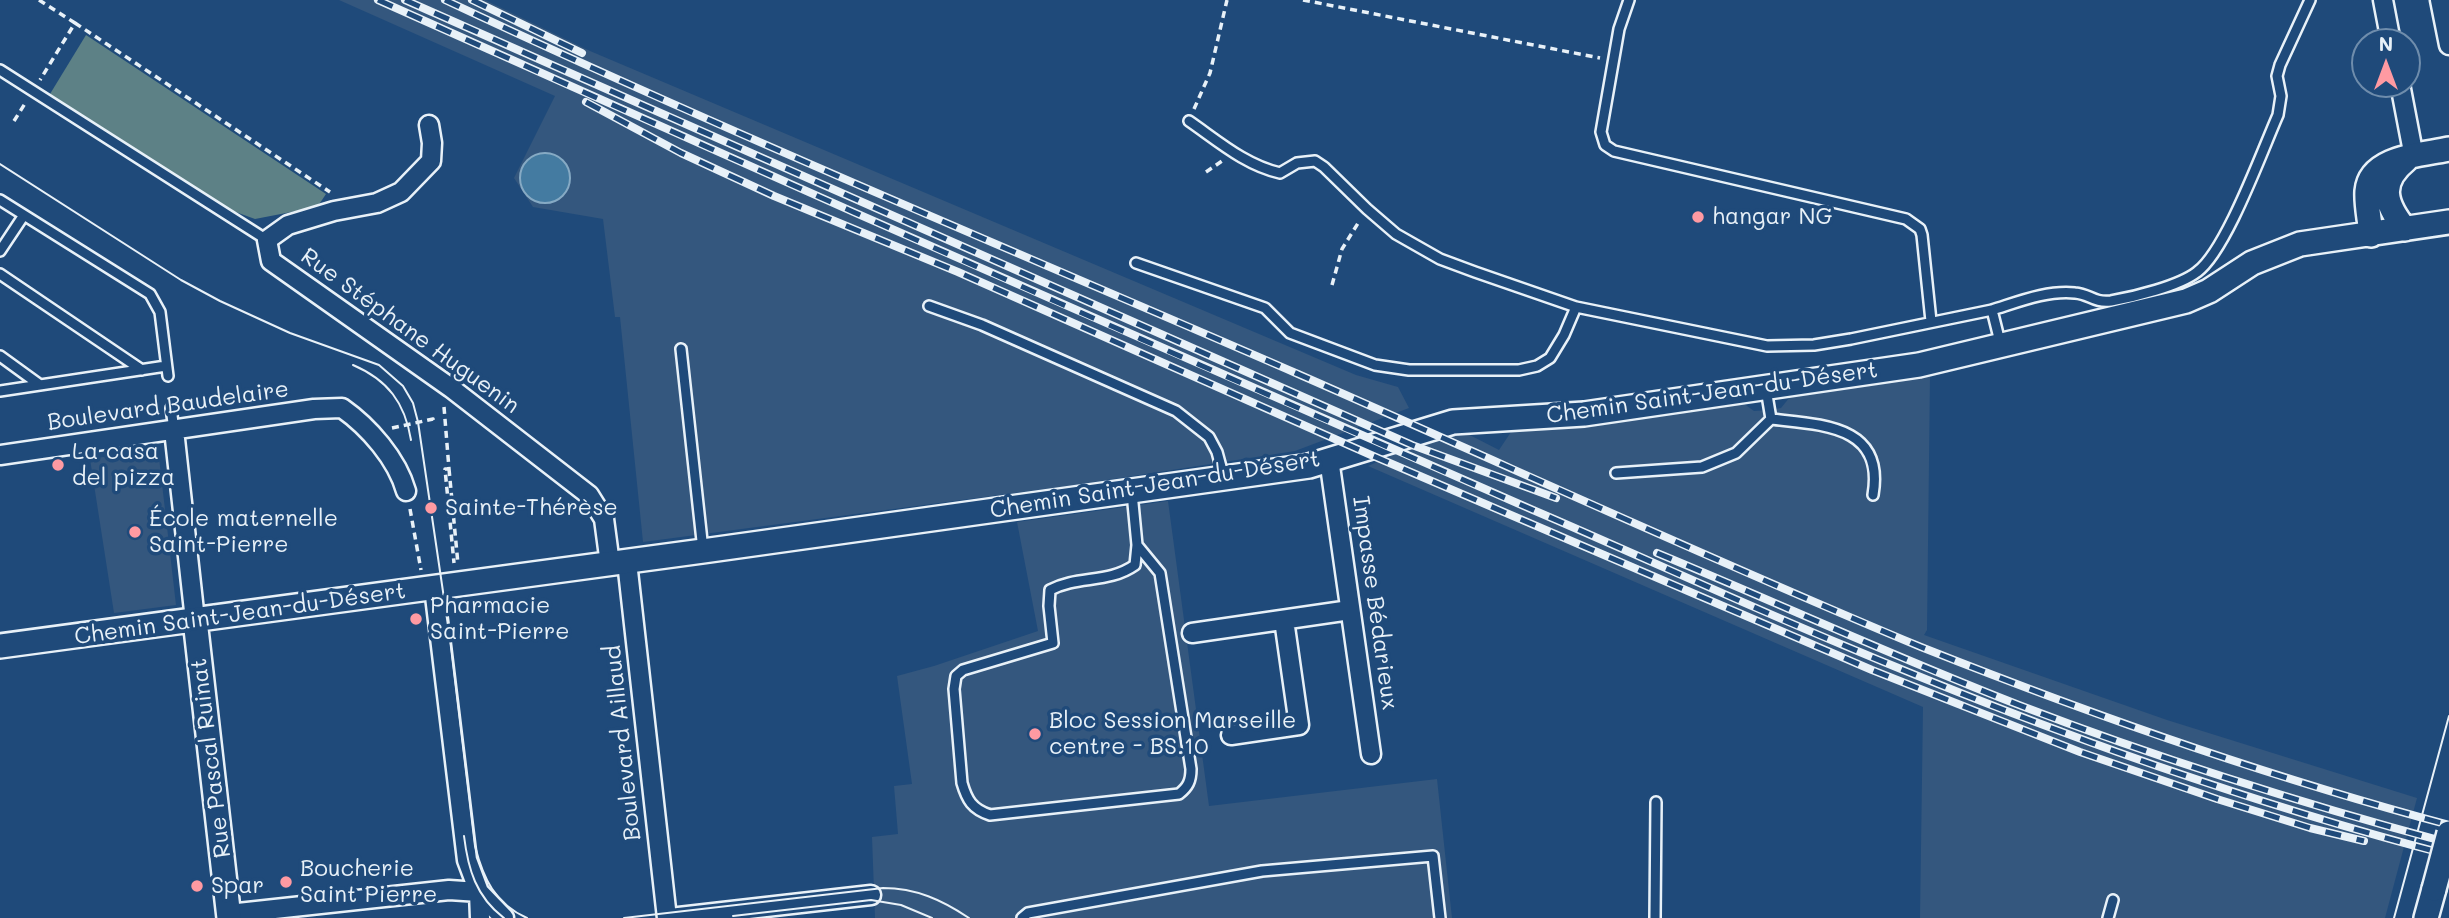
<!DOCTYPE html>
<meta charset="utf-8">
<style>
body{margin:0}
#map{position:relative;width:2449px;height:918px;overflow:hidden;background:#1f4a7a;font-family:Mali,sans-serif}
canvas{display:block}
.north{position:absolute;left:2351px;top:28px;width:70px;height:70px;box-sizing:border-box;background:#1f4a7a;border:2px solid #6f8dac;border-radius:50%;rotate:0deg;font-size:19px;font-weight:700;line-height:28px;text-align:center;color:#e8f1f8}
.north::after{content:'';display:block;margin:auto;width:24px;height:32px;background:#ff9aa2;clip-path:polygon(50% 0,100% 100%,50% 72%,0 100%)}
</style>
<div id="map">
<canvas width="2449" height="918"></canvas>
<div class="north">N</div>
</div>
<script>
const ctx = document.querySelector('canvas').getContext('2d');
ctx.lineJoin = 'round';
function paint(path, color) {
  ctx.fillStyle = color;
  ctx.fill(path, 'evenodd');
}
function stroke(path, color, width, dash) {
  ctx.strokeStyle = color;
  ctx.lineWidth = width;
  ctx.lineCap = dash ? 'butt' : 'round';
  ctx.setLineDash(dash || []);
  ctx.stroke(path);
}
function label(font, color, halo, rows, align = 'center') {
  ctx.font = font + ' Mali,sans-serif';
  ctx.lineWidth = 7;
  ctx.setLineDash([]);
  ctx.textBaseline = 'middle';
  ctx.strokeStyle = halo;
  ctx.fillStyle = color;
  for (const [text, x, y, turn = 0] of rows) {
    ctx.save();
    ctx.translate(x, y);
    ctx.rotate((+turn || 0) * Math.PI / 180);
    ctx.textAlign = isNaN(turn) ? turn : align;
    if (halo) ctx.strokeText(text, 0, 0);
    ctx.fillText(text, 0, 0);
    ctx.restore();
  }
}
paint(new Path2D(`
 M339,0H485L590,51L1356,375L1398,387L1409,408L1295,451L1068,486L643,542L620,317H615L603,219L533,207L514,178L555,96Z
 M1930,376L1927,630L1924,635L2167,720L2417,798L2385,918H1920L1923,707L1368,466L1456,428L1499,450L1511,432L1585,427L1704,406L1743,403L1754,411L1770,410L1781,408L1790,397L1899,378Z
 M158,449L176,605L114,613L90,459Z
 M1168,501L1209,806L1437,779L1452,918H875L872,837L898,834L894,786L912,784L897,676L934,666L1038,631L1017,522Z`), '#34577e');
paint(new Path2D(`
 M86,35L326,194L320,203L312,208L255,219L233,211L50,94Z`), '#5d8186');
const water = new Path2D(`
 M520 178a25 25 0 1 1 50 0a25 25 0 1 1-50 0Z`);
paint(water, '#447ba1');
stroke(water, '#86aac4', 2);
const lane = new Path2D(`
 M1629,0L1619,29L1601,132L1605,145L1614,151L1906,219L1920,229L1922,235L1931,321
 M0,70L267,240
 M1189,121C1218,141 1245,165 1280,173L1297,163L1315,161L1324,167L1367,209L1396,234L1440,259L1475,272L1576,307L1767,346L1814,345L1851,339L1992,310L2001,346
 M0,200L150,294L160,312L168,376
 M0,251L24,215
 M1136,263L1265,308L1290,333L1375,365L1409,370H1519L1537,366L1550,358L1564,335L1576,307
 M0,274L142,370
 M929,306L982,325L1176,411L1209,437L1217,452L1224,478
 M1992,310C2018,302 2047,290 2075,293C2090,294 2093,303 2111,301C2134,297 2179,286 2197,272C2226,251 2262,151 2278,115L2281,96L2277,76L2280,65L2310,0
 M681,349L703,550
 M0,356L40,385
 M0,391L166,366
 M171,408L174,430
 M1771,419C1822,425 1885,425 1873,495
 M1616,473L1702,467L1736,453L1771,419L1766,389
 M1132,493L1137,545L1135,565C1108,584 1078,575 1050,590L1049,606L1053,643L963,670L956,676L954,689L962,783C967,800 972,809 990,815L1179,794C1188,787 1191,781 1191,769L1160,573L1137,545
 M1022,918L1028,913L1262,871L1433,856L1440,918
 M1655,918L1656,802
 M2108,918L2113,900`);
const street = new Path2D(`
 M2383,0L2391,42
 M2440,0L2449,45
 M2400,84L2414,157
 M429,125L432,143L431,161L401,192L377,203L334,211L288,225L267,240L271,261L451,388L589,495L604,519L610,564
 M174,430L195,620
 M0,455L314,409L342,408C369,427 397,459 406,491
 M1329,459L1371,754
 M627,562L667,918
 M434,588L467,860L479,892L480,918
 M1192,633L1350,610
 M1231,735L1299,725L1284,620
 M479,892L504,918
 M229,914L449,890L479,892
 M670,918L871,895`);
const secondary = new Path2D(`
 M2405,229C2385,204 2378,183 2406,160
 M2371,235C2370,221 2366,205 2367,191C2370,156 2423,155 2449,149
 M195,620L229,918
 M0,646L703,551L1224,478L1309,466L1453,422L1584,414L1919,365L2186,301L2209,291L2252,263L2300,244L2449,222
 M2426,918L2434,889`);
stroke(lane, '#e8f1f8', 14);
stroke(street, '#e8f1f8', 23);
stroke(secondary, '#e8f1f8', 28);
stroke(new Path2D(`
 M39,0L75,23L40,80
 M1303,0L1600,58
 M75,23L330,192
 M1194,109L1210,73L1227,0
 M14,121L26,102
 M1206,172L1222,161
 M1332,285L1342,249L1360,220
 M444,407L449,469H445L454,563
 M392,428L433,419L434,425
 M449,469L458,564
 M410,509L421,570`), '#e8f1f8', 3.5, [7, 5]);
stroke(lane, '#1f4a7a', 9);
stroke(street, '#1f4a7a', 18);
stroke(secondary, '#1f4a7a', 23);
stroke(new Path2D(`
 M0,164L181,280L220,301L290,333L379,365L403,386L413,403L418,422L450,639L475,846C483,878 495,904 527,918
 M353,365C388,380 405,403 411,440
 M464,836C468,869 476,897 504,918
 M733,916L871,900L901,905L932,918
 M624,918L883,888C916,888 942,900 969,918
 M2394,918L2449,716`), '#e8f1f8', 2);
const rail = new Path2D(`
 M378,0C762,172 1147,343 1533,510C1636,554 1739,602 1843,645C2040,728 2242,801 2449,855
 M405,0L1412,445L1556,498
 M445,0C726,132 1013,250 1298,374C1506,465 1712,560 1921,647C2095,716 2269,777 2449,825
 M472,0L582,53
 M586,102L681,153L774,196L958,272L1371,455L1872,670L2080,752L2217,799L2310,828L2364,841
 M1657,553C1778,603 1897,658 2019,705C2160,759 2304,804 2449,843`);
stroke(rail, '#e8f1f8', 8);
stroke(rail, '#1f4a7a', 5, [16]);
const secondaryBridge = new Path2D(`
 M2434,889L2449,833`);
stroke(secondaryBridge, '#e8f1f8', 28, []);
stroke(secondaryBridge, '#1f4a7a', 23);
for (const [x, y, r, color] of [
 [1698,217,7,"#ff9aa2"],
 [58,465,7,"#ff9aa2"],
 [431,508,7,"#ff9aa2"],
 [135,532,7,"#ff9aa2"],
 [416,619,7,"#ff9aa2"],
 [1035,734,7,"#ff9aa2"],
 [286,882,7,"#ff9aa2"],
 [197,886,7,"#ff9aa2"]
]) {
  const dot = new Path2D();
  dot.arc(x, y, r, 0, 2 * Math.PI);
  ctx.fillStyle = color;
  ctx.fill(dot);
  stroke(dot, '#1f4a7a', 2.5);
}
label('23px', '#e8f1f8', '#1f4a7a', [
 ["hangar NG",1712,217],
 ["La casa",72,452],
 ["del pizza",72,478],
 ["Sainte-Thérèse",445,508],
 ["École maternelle",149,519],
 ["Saint-Pierre",149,545],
 ["Pharmacie",430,606],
 ["Saint-Pierre",430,632],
 ["Bloc Session Marseille",1049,721],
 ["centre - BS.10",1049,747],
 ["Boucherie",300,869],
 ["Saint Pierre",300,895],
 ["Spar",211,886]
], 'left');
label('23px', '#e8f1f8', '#1f4a7a', [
 ["Rue Stéphane Huguenin",410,331,36],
 ["Chemin Saint-Jean-du-Désert",1712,393,-8],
 ["Boulevard Baudelaire",168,406,-8],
 ["Chemin Saint-Jean-du-Désert",1155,485,-9],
 ["Impasse Bédarieux",1375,603,82],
 ["Chemin Saint-Jean-du-Désert",240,614,-8],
 ["Boulevard Aillaud",623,743,-96],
 ["Rue Pascal Ruinat",211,758,-97]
]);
</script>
